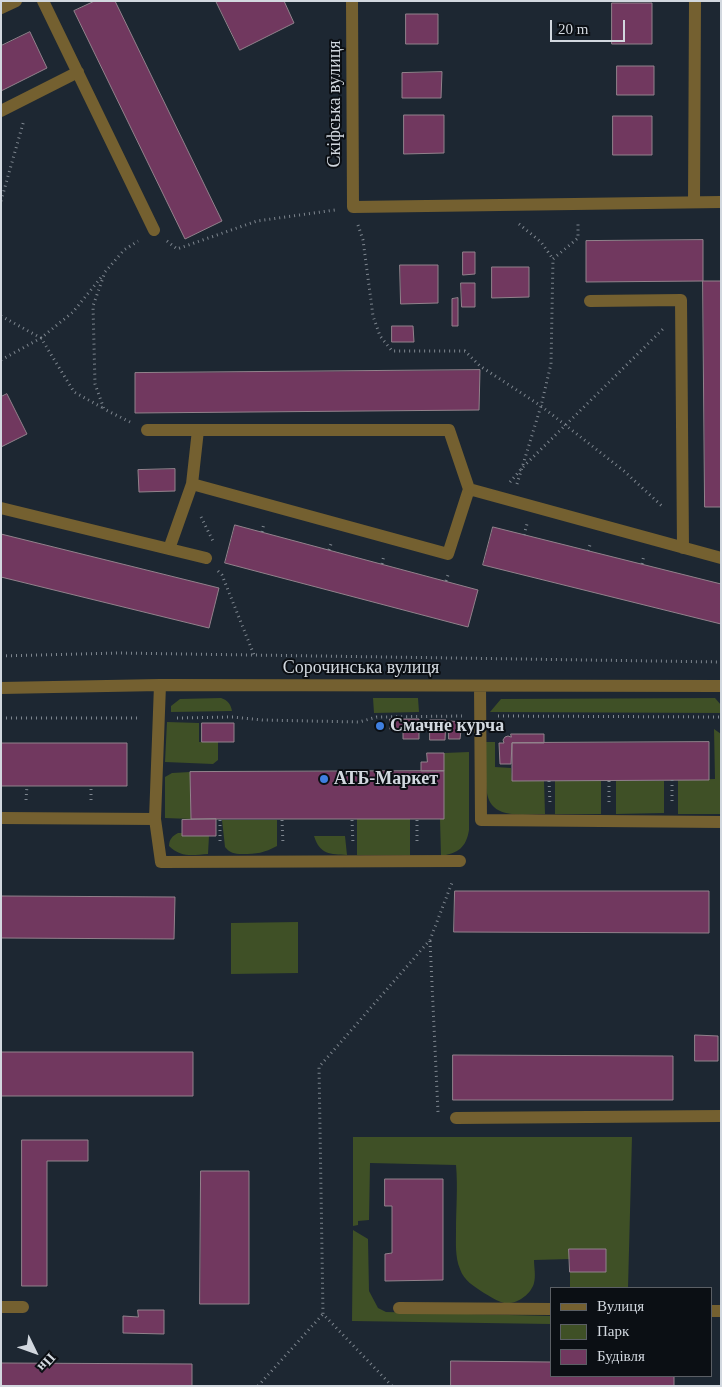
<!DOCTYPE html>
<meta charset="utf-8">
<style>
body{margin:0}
#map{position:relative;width:722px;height:1387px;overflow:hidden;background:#1d2732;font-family:"Times New Roman",serif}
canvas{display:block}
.frame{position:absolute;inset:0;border:2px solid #d2d8df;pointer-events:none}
.legend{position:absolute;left:550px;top:1287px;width:162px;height:90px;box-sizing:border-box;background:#0b0f14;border:1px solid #5b5f65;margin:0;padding:6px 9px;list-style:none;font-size:15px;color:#d2d8df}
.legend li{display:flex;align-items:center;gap:10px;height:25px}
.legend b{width:25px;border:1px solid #5b5f65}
.north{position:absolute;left:10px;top:1327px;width:50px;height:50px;-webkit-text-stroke:4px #0b0f14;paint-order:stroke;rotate:132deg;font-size:14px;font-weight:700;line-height:20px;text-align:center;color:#d2d8df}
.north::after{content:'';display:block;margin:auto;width:18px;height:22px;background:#d2d8df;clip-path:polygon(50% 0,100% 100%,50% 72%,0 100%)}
.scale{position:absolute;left:550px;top:20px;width:75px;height:22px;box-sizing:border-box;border:2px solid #d2d8df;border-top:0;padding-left:6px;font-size:15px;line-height:18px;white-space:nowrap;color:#d2d8df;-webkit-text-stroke:4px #0b0f14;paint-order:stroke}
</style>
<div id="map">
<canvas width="722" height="1387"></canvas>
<div class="frame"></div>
<ul class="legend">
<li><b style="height:6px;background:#746030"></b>Вулиця</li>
<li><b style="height:14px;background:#3f5026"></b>Парк</li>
<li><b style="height:14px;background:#71385f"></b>Будівля</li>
</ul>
<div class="north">Пн</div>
<div class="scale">20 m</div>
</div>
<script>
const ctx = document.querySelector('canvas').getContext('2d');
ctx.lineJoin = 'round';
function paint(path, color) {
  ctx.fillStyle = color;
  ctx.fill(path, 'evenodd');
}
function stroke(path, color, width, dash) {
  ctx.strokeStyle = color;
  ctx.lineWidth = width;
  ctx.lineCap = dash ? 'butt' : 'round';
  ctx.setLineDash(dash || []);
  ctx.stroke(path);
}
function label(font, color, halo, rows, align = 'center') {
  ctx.font = font + ' "Times New Roman",serif';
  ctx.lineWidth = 4;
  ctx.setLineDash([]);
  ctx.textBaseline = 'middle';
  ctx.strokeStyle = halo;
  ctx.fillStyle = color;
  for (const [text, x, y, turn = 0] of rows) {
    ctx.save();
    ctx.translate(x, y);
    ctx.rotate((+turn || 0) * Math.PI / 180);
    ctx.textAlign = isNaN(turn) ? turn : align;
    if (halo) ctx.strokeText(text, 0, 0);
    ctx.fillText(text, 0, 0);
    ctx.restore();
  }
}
paint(new Path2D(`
 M221,698C228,700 231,705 232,711L171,712V706L180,699Z
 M373,698H418L419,712L374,713Z
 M715,698L721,705V713L490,712L501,699Z
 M167,722L199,723V742H218V760L213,764L165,762Z
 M714,729L721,734V814H678V780L715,779Z
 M486,742H495V767L511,768L512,781H544L545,814C532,814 518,816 506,813C485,808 486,790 486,773C486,762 486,752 486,742Z
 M469,752V830C466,848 458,853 441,856L440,819H444V753Z
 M190,772L191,819L165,818V777L172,773Z
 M555,781H601V814H555Z
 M616,781H664V813L616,814Z
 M357,819H410V855H357Z
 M222,820H277V846C264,853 257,854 242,854C234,854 230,853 225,847Z
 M178,833H182V836H209L208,854C193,855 181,858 169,846C169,840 172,836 178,833Z
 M314,836H345L347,855C330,854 320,855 314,836Z
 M298,922V973L231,974V923Z
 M353,1137H632L628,1288H570V1272H606V1249H570V1259L534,1260C534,1267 536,1276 534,1283C531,1295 514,1307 501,1302C495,1300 490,1296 484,1293C474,1286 464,1281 460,1269C455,1257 456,1243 456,1231C456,1209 458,1187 456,1165L370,1163L369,1220L358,1221V1225L353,1226Z
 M353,1230L368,1239L369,1291L378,1308L386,1312L551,1316V1324L352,1321Z`), '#3f5026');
const building = new Path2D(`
 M95,1H115L222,221L185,239L74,11Z
 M216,1H284L294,23L240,50Z
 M612,3H652V44H612Z
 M406,14H438V44H406Z
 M30,32L47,68L1,91V46Z
 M617,66H654V95H617Z
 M442,72L441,98H402V73Z
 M404,115H444V153L404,154Z
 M613,116H652V155H613Z
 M703,240V281L586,282V241Z
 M463,252H475V274L463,275Z
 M400,265H438V303L401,304Z
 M492,267H529V297L492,298Z
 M703,281H721V507H705Z
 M461,283H475V307H462Z
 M458,298V326H452V299Z
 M392,326H413L414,342H392Z
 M480,370L479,410L135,413V373Z
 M7,394L27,434L1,447V397Z
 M175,469V491L139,492L138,470Z
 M235,525L478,590L468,627L225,563Z
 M493,527L721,584V624L483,565Z
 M1,534L219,588L209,628L1,577Z
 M390,719H419V739H403V729H390Z
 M430,720H446L445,740H430Z
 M449,721L462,722L460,739H449Z
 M202,723H234V742H202Z
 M511,734H544V743H512L511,764H500L499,743H504L503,740L505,737L508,736L511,737Z
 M709,742V780L512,781V743Z
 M1,743H127V786H1Z
 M427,753H444V771H421V762H427Z
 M444,771V819H191L190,772Z
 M216,819V836H182V820Z
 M455,891H709V933L454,932Z
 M1,896L175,897L174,939L1,938Z
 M695,1035L718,1036V1061H695Z
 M1,1052H193V1096H1Z
 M453,1055L673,1056V1100H453Z
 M22,1140H88V1161H47V1286H22Z
 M201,1171H249V1304H200Z
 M385,1179H443V1280L385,1281V1254L392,1253V1206H385Z
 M569,1249H606V1272H570Z
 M138,1310H164V1334L123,1333V1316L138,1317Z
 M451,1361L551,1362V1376H674V1386H451Z
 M1,1363L192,1364V1386H1Z`);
paint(building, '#71385f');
stroke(building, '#92828c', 1);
stroke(new Path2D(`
 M1,201L24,120
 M519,224L541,242L553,259
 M358,225L363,240L373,316L380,336L392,351H465L480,366L541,406L624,471L663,507
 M167,241L177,249L257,221L335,210
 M1,316L41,338L74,392L103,408
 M1,360L41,338L73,312L103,275
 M130,422L104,409L95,384L93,306L105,272L124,250L138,241
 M510,482L522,468L663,329
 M517,484L541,406L551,364L553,259L578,238V221
 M201,517L213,541
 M262,532L264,523
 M524,535L527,524
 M329,550L332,541
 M588,551L591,542
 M382,564L384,555
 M642,564L644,555
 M218,571L222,575L254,655
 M446,581L449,572
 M1,656L118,653L721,662
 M498,716L721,717
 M1,718H141
 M177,718L233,717L262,720L359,722L377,717L462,716
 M672,780V805
 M549,781L550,803
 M609,781V803
 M26,800L27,786
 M91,800V786
 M220,820V844
 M282,820L283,844
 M352,820L353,844
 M417,820V844
 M430,941L438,1112
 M258,1386L323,1314
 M392,1386L323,1314L319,1067L430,940L453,880`), '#7e868f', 3, [1, 4]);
stroke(new Path2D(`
 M43,1L154,230
 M352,1L353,207L721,202
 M1,8L16,1
 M1,111L78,72
 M694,202L695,1
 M590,301L681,300L683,548
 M147,430H449L469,489L721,558
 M192,484L448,554L469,489
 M1,508L169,549L192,484L198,430
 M169,549L206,558
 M480,686L481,820L721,822
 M1,688L160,685L721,686
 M1,818L155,819L161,862L460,861
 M155,819L160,685
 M456,1118L721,1116
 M1,1307H23
 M399,1308L551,1309
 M711,1311H721`), '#746030', 12);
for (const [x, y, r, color] of [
 [380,726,5,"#3f7fe0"],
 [324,779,5,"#3f7fe0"]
]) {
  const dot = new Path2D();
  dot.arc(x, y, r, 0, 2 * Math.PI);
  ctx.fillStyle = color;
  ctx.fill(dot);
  stroke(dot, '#0b0f14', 2);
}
label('18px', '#d2d8df', '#0b0f14', [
 ["Скіфська вулиця",335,104,-90],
 ["Сорочинська вулиця",361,668]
]);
label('bold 18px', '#d2d8df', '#0b0f14', [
 ["Смачне курча",390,726],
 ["АТБ-Маркет",334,779]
], 'left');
</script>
